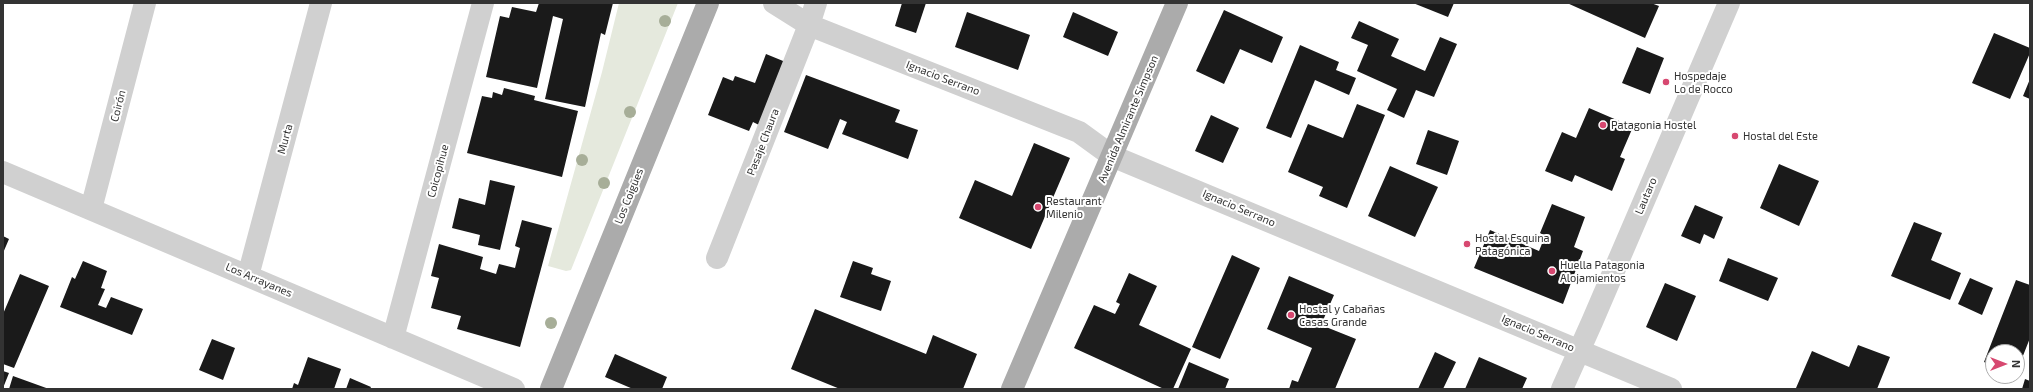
<!DOCTYPE html>
<meta charset="utf-8">
<style>
body{margin:0}
#map{position:relative;width:2033px;height:392px;overflow:hidden;background:#fff;font-family:"Exo 2",sans-serif}
canvas{display:block}
.frame{position:absolute;inset:0;border:4px solid #333;pointer-events:none}
.north{position:absolute;left:1985px;top:344px;width:40px;height:40px;box-sizing:border-box;background:#fff;border:1px solid #adadad;border-radius:50%;rotate:90deg;font-size:11px;font-weight:700;line-height:16px;text-align:center;color:#333}
.north::after{content:'';display:block;margin:auto;width:14px;height:18px;background:#d74870;clip-path:polygon(50% 0,100% 100%,50% 72%,0 100%)}
</style>
<div id="map">
<canvas width="2033" height="392"></canvas>
<div class="frame"></div>
<div class="north">N</div>
</div>
<script>
const ctx = document.querySelector('canvas').getContext('2d');
ctx.lineJoin = 'round';
function paint(path, color) {
  ctx.fillStyle = color;
  ctx.fill(path, 'evenodd');
}
function stroke(path, color, width, dash) {
  ctx.strokeStyle = color;
  ctx.lineWidth = width;
  ctx.lineCap = dash ? 'butt' : 'round';
  ctx.setLineDash(dash || []);
  ctx.stroke(path);
}
function label(font, color, halo, rows, align = 'center') {
  ctx.font = font + ' "Exo 2",sans-serif';
  ctx.lineWidth = 4;
  ctx.setLineDash([]);
  ctx.textBaseline = 'middle';
  ctx.strokeStyle = halo;
  ctx.fillStyle = color;
  for (const [text, x, y, turn = 0] of rows) {
    ctx.save();
    ctx.translate(x, y);
    ctx.rotate((+turn || 0) * Math.PI / 180);
    ctx.textAlign = isNaN(turn) ? turn : align;
    if (halo) ctx.strokeText(text, 0, 0);
    ctx.fillText(text, 0, 0);
    ctx.restore();
  }
}
paint(new Path2D(`
 M619,3H678L571,270L566,271L548,266L602,72Z`), '#e5e9dd');
paint(new Path2D(`
 M539,3H613L605,35L601,33L585,107L545,99L563,19L553,16L537,88L486,77L500,16L509,18L512,7L536,12Z
 M902,3H926L916,33L895,26Z
 M1413,3H1454L1448,17Z
 M1567,3H1651L1659,6L1645,38Z
 M1224,10L1283,37L1272,63L1240,49L1224,84L1196,71Z
 M967,12L1030,35L1018,70L955,47Z
 M1073,12L1118,32L1108,56L1063,37Z
 M1359,21L1399,39L1391,56L1425,71L1440,37L1457,44L1434,97L1416,90L1404,118L1387,110L1397,89L1357,71L1368,45L1351,38Z
 M1994,33L2030,48V53L2010,99L1972,83Z
 M1300,45L1339,62L1336,70L1356,78L1349,95L1315,80L1291,138L1266,128Z
 M1637,47L1664,58L1650,94L1622,83Z
 M766,54L788,63L763,127L753,122L749,131L708,115L723,77L733,81L735,76L755,83Z
 M806,75L900,110L895,122L918,130L908,159L842,134L847,122L840,119L828,149L784,132Z
 M2030,79V99L2023,96Z
 M504,88L535,96L534,100L578,111L562,177L467,153L482,96L492,98L493,92L502,95Z
 M1357,104L1385,115L1347,208L1319,196L1323,187L1288,172L1308,124L1343,138Z
 M1589,108L1633,127L1620,157L1625,159L1612,191L1575,175L1572,182L1545,171L1562,132L1576,138Z
 M1211,115L1239,128L1223,163L1195,151Z
 M1428,130L1459,141L1447,175L1416,164Z
 M1034,143L1070,158L1031,249L959,218L975,180L1012,196Z
 M1779,164L1819,181L1799,226L1760,208Z
 M1390,166L1438,187L1415,237L1368,216Z
 M490,180L515,186L500,250L478,245L480,235L452,228L459,198L485,205Z
 M1552,204L1585,217L1574,247L1583,251L1563,304L1474,268L1490,230L1539,251L1545,236L1540,233Z
 M1695,205L1723,217L1714,239L1704,234L1700,244L1681,236Z
 M522,220L552,228L520,347L457,329L461,316L431,308L439,278L431,276L439,244L483,257L480,269L496,274L499,264L515,268L520,248L515,246Z
 M1914,222L1942,233L1931,260L1961,273L1950,300L1891,276Z
 M3,236L9,239L3,253Z
 M1232,255L1260,268L1220,359L1192,347Z
 M1728,258L1778,278L1768,301L1719,281Z
 M83,261L107,271L101,288L105,289L98,305L106,308L111,297L143,309L132,335L60,307L72,277L75,279Z
 M853,261L873,268L871,274L891,281L881,311L840,297Z
 M1129,273L1157,286L1139,325L1191,349L1173,389H1164L1074,348L1094,305L1115,314L1120,304L1116,302Z
 M20,274L49,286L14,368L3,364V314Z
 M1289,276L1334,295L1321,325L1356,339L1335,389H1289L1292,380L1298,382L1312,348L1267,329Z
 M1970,278L1993,288L1982,315L1958,304Z
 M2016,280L2030,285V338L2017,371V352H1993V366L1984,362Z
 M1665,283L1696,296L1677,341L1646,327Z
 M815,309L926,354L933,335L977,354L963,389H840L791,369Z
 M212,339L235,348L223,380L199,370Z
 M1858,345L1890,357L1877,389L1796,388L1812,351L1849,367Z
 M1435,352L1456,362L1443,389H1418Z
 M615,354L667,377L662,389H633L605,377Z
 M308,357L341,369L334,389H292L294,383L298,385Z
 M1479,357L1527,378L1522,389H1465Z
 M1189,362L1229,379L1225,389H1178Z
 M3,371L9,373L3,388Z
 M13,376L49,389H9Z
 M350,378L371,387L370,389H346Z
 M2025,379L2030,381V389H2022Z`), '#1a1a1a');
stroke(new Path2D(`
 M774,3L809,25L1079,132L1112,156L1671,389
 M3,172L514,389
 M91,209L145,3
 M717,258L809,25L816,3
 M248,276L321,3
 M393,338L483,3
 M1562,389L1592,322L1729,3`), '#d0d0d0', 22);
stroke(new Path2D(`
 M551,389L708,3
 M1012,389L1177,3`), '#ababab', 22);
ctx.fillStyle = '#a7ae98';
for (const [x, y] of [
 [665,21],
 [630,112],
 [582,160],
 [604,183],
 [551,323]
]) {
  ctx.beginPath();
  ctx.arc(x, y, 6, 0, 2 * Math.PI);
  ctx.fill();
}
for (const [x, y, r, color] of [
 [1666,82,4,"#d74870"],
 [1603,125,4,"#d74870"],
 [1735,136,4,"#d74870"],
 [1038,207,4,"#d74870"],
 [1467,244,4,"#d74870"],
 [1552,271,4,"#d74870"],
 [1291,315,4,"#d74870"]
]) {
  const dot = new Path2D();
  dot.arc(x, y, r, 0, 2 * Math.PI);
  ctx.fillStyle = color;
  ctx.fill(dot);
  stroke(dot, '#fff', 1.5);
}
label('11px', '#333', '#fff', [
 ["Hospedaje",1674,76],
 ["Lo de Rocco",1674,89],
 ["Patagonia Hostel",1611,125],
 ["Hostal del Este",1743,136],
 ["Restaurant",1046,201],
 ["Milenio",1046,214],
 ["Hostal Esquina",1475,238],
 ["Patagónica",1475,251],
 ["Huella Patagonia",1560,265],
 ["Alojamientos",1560,278],
 ["Hostal y Cabañas",1299,309],
 ["Casas Grande",1299,322]
], 'left');
label('11px', '#333', '#fff', [
 ["Ignacio Serrano",943,78,21],
 ["Coirón",118,106,-76],
 ["Avenida Almirante Simpson",1128,119,-67],
 ["Murta",285,139,-75],
 ["Pasaje Chaura",763,142,-69],
 ["Coicopihue",438,171,-75],
 ["Los Coigües",629,196,-68],
 ["Lautaro",1646,196,-67],
 ["Ignacio Serrano",1239,208,23],
 ["Los Arrayanes",259,280,23],
 ["Ignacio Serrano",1538,333,23]
]);
</script>
